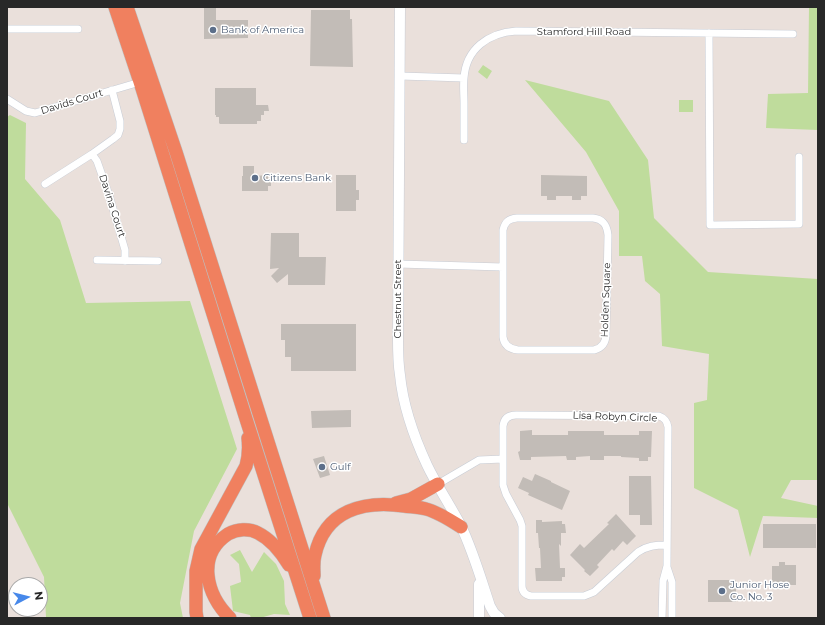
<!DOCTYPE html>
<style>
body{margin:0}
#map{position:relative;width:825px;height:625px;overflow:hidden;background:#eae0db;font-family:Montserrat,sans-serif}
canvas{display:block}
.frame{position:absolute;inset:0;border:8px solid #282828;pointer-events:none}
.north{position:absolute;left:8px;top:577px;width:40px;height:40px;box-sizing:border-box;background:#fff;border:1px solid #a9a9a9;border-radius:50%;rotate:83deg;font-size:11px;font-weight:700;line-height:16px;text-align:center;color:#282828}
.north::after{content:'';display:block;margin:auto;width:14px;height:18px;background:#4788ea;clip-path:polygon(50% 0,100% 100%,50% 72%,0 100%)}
</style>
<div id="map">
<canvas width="825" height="625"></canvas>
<div class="frame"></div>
<div class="north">N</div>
</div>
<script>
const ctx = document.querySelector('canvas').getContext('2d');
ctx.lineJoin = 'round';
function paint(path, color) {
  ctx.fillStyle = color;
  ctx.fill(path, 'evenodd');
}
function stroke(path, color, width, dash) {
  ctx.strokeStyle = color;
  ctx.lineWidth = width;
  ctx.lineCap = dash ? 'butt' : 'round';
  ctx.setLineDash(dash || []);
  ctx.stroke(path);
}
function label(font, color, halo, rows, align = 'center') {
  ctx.font = font + ' Montserrat,sans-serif';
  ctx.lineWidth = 3;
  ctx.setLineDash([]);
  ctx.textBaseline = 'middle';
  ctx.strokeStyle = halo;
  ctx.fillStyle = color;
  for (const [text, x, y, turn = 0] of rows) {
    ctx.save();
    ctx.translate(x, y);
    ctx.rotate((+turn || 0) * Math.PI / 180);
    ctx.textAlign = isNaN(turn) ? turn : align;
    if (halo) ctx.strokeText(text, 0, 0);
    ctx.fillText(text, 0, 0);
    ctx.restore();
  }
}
paint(new Path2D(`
 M809,7H818V130L766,128L768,94L808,93Z
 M483,65L492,71L487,79L478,72Z
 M525,80L609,101L648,160L654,218L708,272L818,279V480H791L781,498L818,506V518L763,516L750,557L738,510L694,488V403L707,400L709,354L662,346L660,294L645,281L642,256H619V211L586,152Z
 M679,100H693V112H679Z
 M10,115L26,123L25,179L60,220L86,303L190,301L237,449L194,531L180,603L183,618L46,617L44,577L7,503V117Z
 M240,550L252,572L264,552L276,564L284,581L285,604L290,615L274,614L260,618H251L250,615L233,611L230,586L241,582L239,564L230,555Z`), '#bfdc9c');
paint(new Path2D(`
 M204,7H216V20H248V38L204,39Z
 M311,10H350V19H352L353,67L310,66Z
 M215,88H256V105H268L269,111H264V115H261V121H257V124H220L219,123V117H216V115H215Z
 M243,166H254V176L268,175V180H271V186H268V191H242V176H243Z
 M336,175H356V190H359V200H356V211H336Z
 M541,175L587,176V196H581V200H572V196H556V200H547V196H541Z
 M271,233H299V257H326L325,285H288V274L277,283L271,276L279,268L270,269Z
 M281,324H356V371H291V357H285V340H281Z
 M351,410V427L312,428L311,411Z
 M532,430V435H568V431H604V435H639V431H652L651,457H648V461H639V458L621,457V456H604V460H590V456L576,457V460H567L566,456L531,457V460H520L518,452L520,451V431Z
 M324,456L330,475L320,478L313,459Z
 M535,474L551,481V482L570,491L562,510L528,495L529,493L518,488L523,477L532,481Z
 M629,476H651L652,525H640V515H629Z
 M616,514L636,536L627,545L623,541L614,551L612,549L597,565L599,567L590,576L584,571L585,570L570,555L580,544L584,548L609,524L607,523Z
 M536,520H542V522L562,521V524H565L566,533H561V546L559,544L560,568H565V577H562V581H536L535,568H541L540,548H539L538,533H536Z
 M763,524H816V548H763Z
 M779,562H785V565H796V585H772V566H779Z
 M708,580H736V602H708Z`), '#c2bcb7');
const street = new Path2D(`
 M7,29H78
 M709,33L710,225L799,224V157
 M400,76L464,78
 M7,99L26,111L35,113L140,82
 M464,140C464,128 464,116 464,103C464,95 463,86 464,78C466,49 488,33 516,31L793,34
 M92,154L97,161L109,195L125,250V261
 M45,184L92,154L113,139L118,135L120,129V121L112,90
 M517,218H593C603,219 607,225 608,235L606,334C606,343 602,348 594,350H518C509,349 504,345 503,337V230C505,222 508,219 517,218Z
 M97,260L158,261
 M398,264L503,267
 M438,484L479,460L503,459
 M667,567L672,582V618
 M662,618L663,581L667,566L668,427C667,421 665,418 659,416L516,415C509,415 504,418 503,426V485L506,494L520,520L522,526V586C522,592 526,595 531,596H584L594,592L638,552C647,546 655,545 667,545`);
const secondary = new Path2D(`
 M400,7L398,339C398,351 398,363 400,375C403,406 414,437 427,465C437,486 450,505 461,526C473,551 481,579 490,606L494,613L500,618
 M479,618V584`);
const highway = new Path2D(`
 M115,7L140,82L247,422L310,618
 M127,7L176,152L324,618
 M396,503L411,499L438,484
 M314,576C314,569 313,562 315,555C325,510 364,500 404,506C411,507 419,507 426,509C438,512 450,520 461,527
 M197,618L196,612V571L201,549L246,466C249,456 249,448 248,438
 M230,618C206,595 196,555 228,534C237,529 249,528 258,533C272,540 281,552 289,565`);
stroke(street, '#c7ccd5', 8);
stroke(secondary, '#c7ccd5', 11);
stroke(highway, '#bebebe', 14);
stroke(street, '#fff', 7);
stroke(secondary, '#fff', 10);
stroke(highway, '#f0805f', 13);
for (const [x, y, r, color] of [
 [213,30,4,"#5c6f8a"],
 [255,178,4,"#5c6f8a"],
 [322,467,4,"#5c6f8a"],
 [722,591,4,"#5c6f8a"]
]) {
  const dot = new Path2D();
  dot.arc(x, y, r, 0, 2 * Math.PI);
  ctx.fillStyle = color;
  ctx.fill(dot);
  stroke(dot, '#fff', 1.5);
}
label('10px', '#4e5e75', '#fff', [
 ["Bank of America",221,30],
 ["Citizens Bank",263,178],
 ["Gulf",330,467],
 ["Junior Hose",730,585],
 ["Co. No. 3",730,597]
], 'left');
label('10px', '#282828', '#fff', [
 ["Stamford Hill Road",584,32],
 ["Davids Court",72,102,-17],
 ["Davina Court",112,206,72],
 ["Chestnut Street",398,299,-90],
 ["Holden Square",606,300,-88],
 ["Lisa Robyn Circle",615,417,2]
]);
</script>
